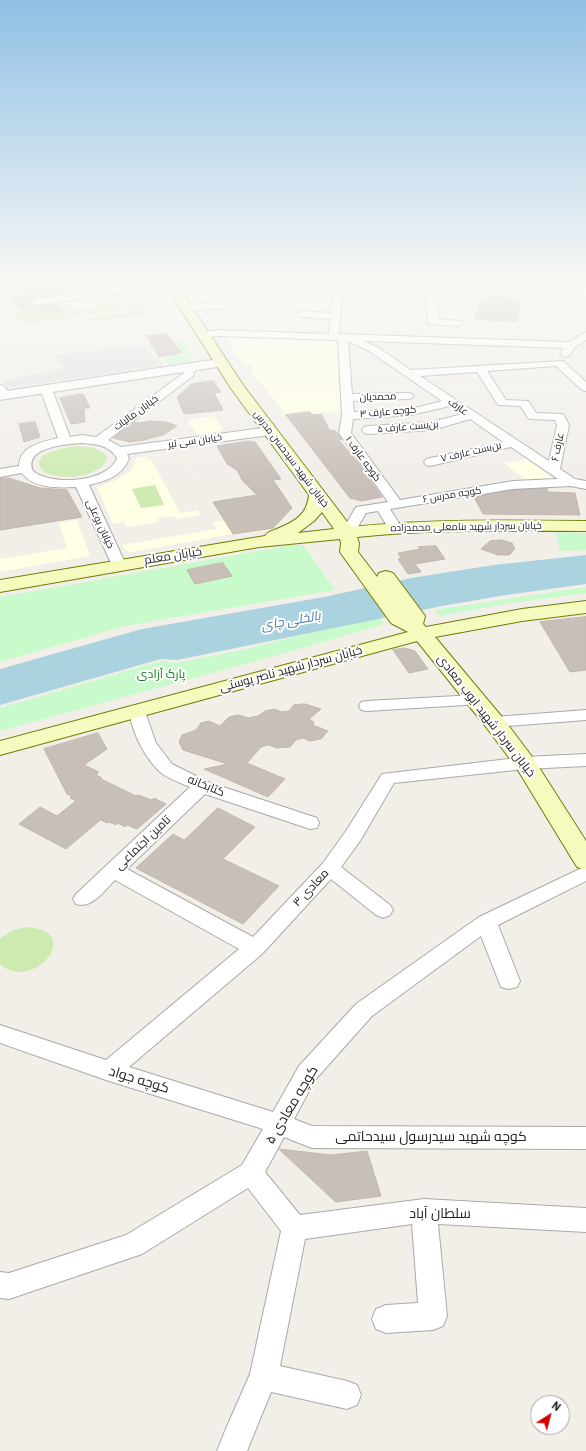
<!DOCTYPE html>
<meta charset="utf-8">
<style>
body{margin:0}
#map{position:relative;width:586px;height:1451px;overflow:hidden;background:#f2efe9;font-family:"IBM Plex Sans",sans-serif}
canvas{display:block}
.north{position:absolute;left:530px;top:1395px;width:40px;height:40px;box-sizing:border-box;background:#fff;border:1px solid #a7a7a7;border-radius:50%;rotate:36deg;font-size:11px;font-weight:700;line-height:16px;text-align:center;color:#222}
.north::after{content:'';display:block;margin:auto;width:14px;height:18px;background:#d40000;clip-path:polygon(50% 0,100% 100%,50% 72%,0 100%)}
</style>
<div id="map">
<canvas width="586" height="1451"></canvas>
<div class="north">N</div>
</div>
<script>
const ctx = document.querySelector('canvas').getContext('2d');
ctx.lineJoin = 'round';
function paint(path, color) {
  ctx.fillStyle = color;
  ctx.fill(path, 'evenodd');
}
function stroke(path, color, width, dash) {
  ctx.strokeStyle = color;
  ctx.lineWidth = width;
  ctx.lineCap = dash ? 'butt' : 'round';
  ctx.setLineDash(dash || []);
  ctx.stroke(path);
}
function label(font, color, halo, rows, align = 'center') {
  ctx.font = font + ' "IBM Plex Sans",Cairo,sans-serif';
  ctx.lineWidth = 4;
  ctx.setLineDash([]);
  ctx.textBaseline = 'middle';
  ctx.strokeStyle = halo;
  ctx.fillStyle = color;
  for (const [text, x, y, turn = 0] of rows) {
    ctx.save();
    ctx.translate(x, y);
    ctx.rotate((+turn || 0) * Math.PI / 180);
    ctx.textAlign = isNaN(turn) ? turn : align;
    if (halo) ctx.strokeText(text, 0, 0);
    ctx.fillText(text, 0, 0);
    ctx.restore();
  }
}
paint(new Path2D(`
 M224,336L326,339L342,344L344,413L322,412L321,414L312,415L309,412L286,415L265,388L251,373L253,364H244Z
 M214,416L224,430L197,435L187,420Z
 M175,452L179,458L184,457L200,487H204L233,534L131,552L126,551L122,545L97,487L114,481L126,474L132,469L136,458ZM175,452L178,458L184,457L200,488L204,487L224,520L213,522L217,529L122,545L113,524L124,522L126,527L159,522L158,518L174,516L176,519L200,515L198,510L180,513L151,459H147L146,457Z
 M526,459L542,470L553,478L550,480L527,481L504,463Z
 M77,520L90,556L0,572V559L67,548L59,523Z`), '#ffffe5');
paint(new Path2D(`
 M145,288L152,289L158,298H155L150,292L46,305L45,302Z
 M139,296L146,305L142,308L127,310L119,299Z
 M114,300L120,309L115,312L92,315L90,312L77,314L78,317L23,324L12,312L38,308L40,312L52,314L65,310L64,305L72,304L76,311L96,307L99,305L98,302Z
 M143,311L145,315L90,322L88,318Z
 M77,446C135,450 97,482 57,476C52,475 44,473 41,468C30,452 69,447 77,446Z
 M155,485L164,505L141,508L132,489Z
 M26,927C87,930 32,994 0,964V939C8,932 15,929 26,927Z`), '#cdebb0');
paint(new Path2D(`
 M182,341L192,356L191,361L169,365L163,357L183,354L177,346L150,349L148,345Z
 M556,532L586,533V550L560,551Z
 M292,545H303L335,590L125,626L0,662V597Z
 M586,587V593L506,604L440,616L434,610Z
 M379,616L384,624L282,654L0,731V708L162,661L177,663L242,650Z`), '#c8facc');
paint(new Path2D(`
 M144,345L153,358L158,357L164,366L7,388L3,381L65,368L53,355Z`), '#e2e2e2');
paint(new Path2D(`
 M586,555V584L506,595L442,606L177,660L161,659L0,705V669L142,629L324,597L411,578L494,565Z`), '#aad3df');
const building = new Path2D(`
 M38,286H83V291L37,298L31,301L37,306L57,303L65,310L50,313L43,312L37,308L20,310L5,290Z
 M489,297L521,300L517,322L475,319L481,298L488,299Z
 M166,334L182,353L159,357L147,336Z
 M213,381L221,392L214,393L223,410L184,414L177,397L192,384Z
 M83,394L90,408H84L85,422L71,424L60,398Z
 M310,412L312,415L321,414L330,431L334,430L338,434L342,439L339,440L359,464L382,497L361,501L350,498L286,415Z
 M150,421L166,422L177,426L163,435L144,440L130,442L113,438L134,422L140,423Z
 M35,422L40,437L24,442L19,424Z
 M250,441L255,442L281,479L273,480L292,508L273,528L233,534L213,502L257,495L242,480L237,470L227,464L217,446Z
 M9,478L40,488L67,490L82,517L0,530V479Z
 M547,489L548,492L575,493L580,515L483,514L474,497L513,490Z
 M501,540L512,543L515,549L509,555H498L481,549L490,541Z
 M436,546L445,559L415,564L421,572L408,574L398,559L401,558L398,553L421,549L418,547Z
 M223,563L232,576L195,584L187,570Z
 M586,617V670L570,672L540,622Z
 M405,648L415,651L428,669L409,673L393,650Z
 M305,704L321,709L309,719L314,722L313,725L328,731L321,739L310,741L303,738L296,740L290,747L277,748L269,745L261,747L247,763L285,779L268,797L204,769L228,764L183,750L179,742L182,735L196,730L201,723L209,721L220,726L229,717L238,715L248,718L258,716L265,711L274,709L282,712L289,711L294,705Z
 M98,733L107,749L84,765L99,772L96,775L102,778L101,779L136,796L138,795L152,800L154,798L166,804L137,829L127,825L125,827L118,823L116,825L109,822L107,823L101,820L99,821L66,849L19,824L40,807L57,816L76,801L70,798L72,796L67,794L44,749Z
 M218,808L255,827L223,859L279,886L243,924L136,868L173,834L184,840Z
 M279,1149L331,1155L367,1151L381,1196L336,1202Z`);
paint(building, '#c7bfb8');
stroke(building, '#c4b6ab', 1);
const minor = new Path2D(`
 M125,286H148L143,289L37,305L32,302L37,299Z
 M235,286H245L224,308L186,311L181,308L186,305L218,303Z
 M272,286H282L277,293L274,294L269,291Z
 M333,286H343L342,291L428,293L432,291L436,293H450L453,288L456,287L517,292C524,284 535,288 544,289L547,286H557L549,294L527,293L523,297L520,298L460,293L457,298L437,299L438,319L461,321L462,323L461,325L457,326L429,324L428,322L427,298L342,297L339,334L569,342L586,332V340L575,347L569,356L565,357L560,354L564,348L364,341L377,347L411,370L563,361L586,382V391L582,390L556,366L487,371L506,400L528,401L536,413L563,414L569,425L560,469L575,479L586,481V489L571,486L513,489L390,509L402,528L400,531H390L378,511L366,513L352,537L347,538L342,537L340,534L356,507L388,502L339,433L342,416L338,340L218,336L203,338L198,335L199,333L218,330L329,334L330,319L301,317L296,314L301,311L331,313ZM348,341L369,351L442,401L411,409L354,412L353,401L408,399L412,398L414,396L412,394L408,393L352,394ZM477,372L498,405L520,406L529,419L555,420L557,425L549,461L420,376ZM450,406L462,414L432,422L368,426L364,427L362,430L364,433L368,434L433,430L470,419L503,442L426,459L424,462L426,465L430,466L511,447L558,479L513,481L400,500L351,433L353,419L411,415Z
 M190,366L195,369L193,376L108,440L121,447L270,427L274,428L276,431L274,434L270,435L127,454L129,458C123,476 106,481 89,485L126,565L124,568L119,569L114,568L112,565L76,487C60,488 33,489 22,473L0,477V469L19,466C19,446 42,442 58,438L40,389L42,387L46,386L52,389L70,437L82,435L96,437L184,373L186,367ZM82,443C96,444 109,445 117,458C108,483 51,486 33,471C23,447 67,444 82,443Z
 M0,385L4,386L11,395L9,397L5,398L0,396Z
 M475,695L481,696L483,700L481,704L367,711L361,710L359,706L361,702L367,701Z
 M137,705L143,706L156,743L172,764L208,782L317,818L319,823L317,828L310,829L205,794L127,869L253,937L323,863L346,831L382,774L525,757L586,754V766L525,769L394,783L360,841L341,867L390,905L393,910L390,915L383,918L376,915L331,879L262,954L129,1067L273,1112L299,1066L356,1004L479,917L586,866V881L498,925L520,981L517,987L509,989L501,987L481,936L372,1016L315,1080L294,1119L312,1126L586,1127V1149L312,1148L284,1137L265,1172L300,1215L424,1199L586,1208V1232L438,1224L447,1316L443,1326L433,1330L386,1333L376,1329L372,1319L376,1309L386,1305L418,1303L412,1224L305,1239L280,1366L347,1381L357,1385L361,1395L357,1405L347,1409L271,1392L247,1451H217L225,1431L250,1374L281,1231L248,1188L142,1254L9,1299L0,1298V1272L9,1273L126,1235L242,1165L263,1129L109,1081L0,1043V1025L106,1060L239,949L115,880C104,891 92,909 76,904L73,899L76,894L190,787C181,783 166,778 159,771C143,755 132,732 129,710L131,706Z
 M586,710V720L494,727L488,726L486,722L488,718L494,717Z`);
const tertiary = new Path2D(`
 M212,360L217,361L219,364L217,367L0,400V392Z`);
const secondary = new Path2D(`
 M166,286H178L243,385L351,527C429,519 507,520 586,521V531C509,531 433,529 357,537L359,543L358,552L377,577L379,573L386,571L393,573L425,616L423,624L426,627L522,609L586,601V613L522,621L435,637L502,717L533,758L586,841V870L577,867L516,767L486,727L417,641L0,755V741L408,632L391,623L340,552L341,543L340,539L259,547L0,592V580L265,536C268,531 273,531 279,528C296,521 307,514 309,495L230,387ZM322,512L334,529L298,533L314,521Z`);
stroke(minor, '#a9a9a9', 2);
stroke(tertiary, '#a9a9a9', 2);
stroke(secondary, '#707d05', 2);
paint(minor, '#fff');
paint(tertiary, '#fff');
paint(secondary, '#f7fabf');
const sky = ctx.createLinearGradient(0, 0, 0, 489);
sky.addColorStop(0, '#8fc0e4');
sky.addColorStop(0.58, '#f9f8f5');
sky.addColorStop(1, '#f9f8f500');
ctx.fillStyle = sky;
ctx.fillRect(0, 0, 586, 489);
label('10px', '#222', '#fff', [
 ["محمدیان",378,397,-2],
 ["عارف",458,407,34],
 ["کوچه عارف ۳",388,412,-5],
 ["خیابان مالیات",136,413,-36],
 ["بن‌بست عارف ۵",408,427,-5],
 ["خیابان سی تیر",195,441,-8],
 ["عارف ۶",558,447,-78],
 ["بن‌بست عارف ۷",471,452,-13],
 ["خیابان شهید سیدحسن مدرس",291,459,53],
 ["کوچه عارف ۱",363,459,54],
 ["کوچه مدرس ۶",452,495,-9],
 ["خیابان بوعلی",100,524,65],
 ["خیابان سردار شهید بنامعلی محمدزاده",466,527,-1]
]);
label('12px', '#222', '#fff', [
 ["خیابان معلم",173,556,-9],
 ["خیابان سردار شهید ناصر پوستی",291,669,-15],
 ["خیابان سردار شهید ایوب معادی",486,716,52],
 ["کتابخانه",206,786,22],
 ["تامین اجتماعی",143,843,-44],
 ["معادی ۳",311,888,-47]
]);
label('12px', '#0c8416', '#fff', [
 ["پارک آزادی",161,675]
]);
label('italic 13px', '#4a7aab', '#fff', [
 ["بالخلی چای",291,621,-10]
]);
label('14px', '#222', '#fff', [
 ["کوچه جواد",139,1080,17],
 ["کوچه معادی ۵",292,1105,-59],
 ["کوچه شهید سیدرسول سیدحاتمی",431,1137],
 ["سلطان آباد",440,1214]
]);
</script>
